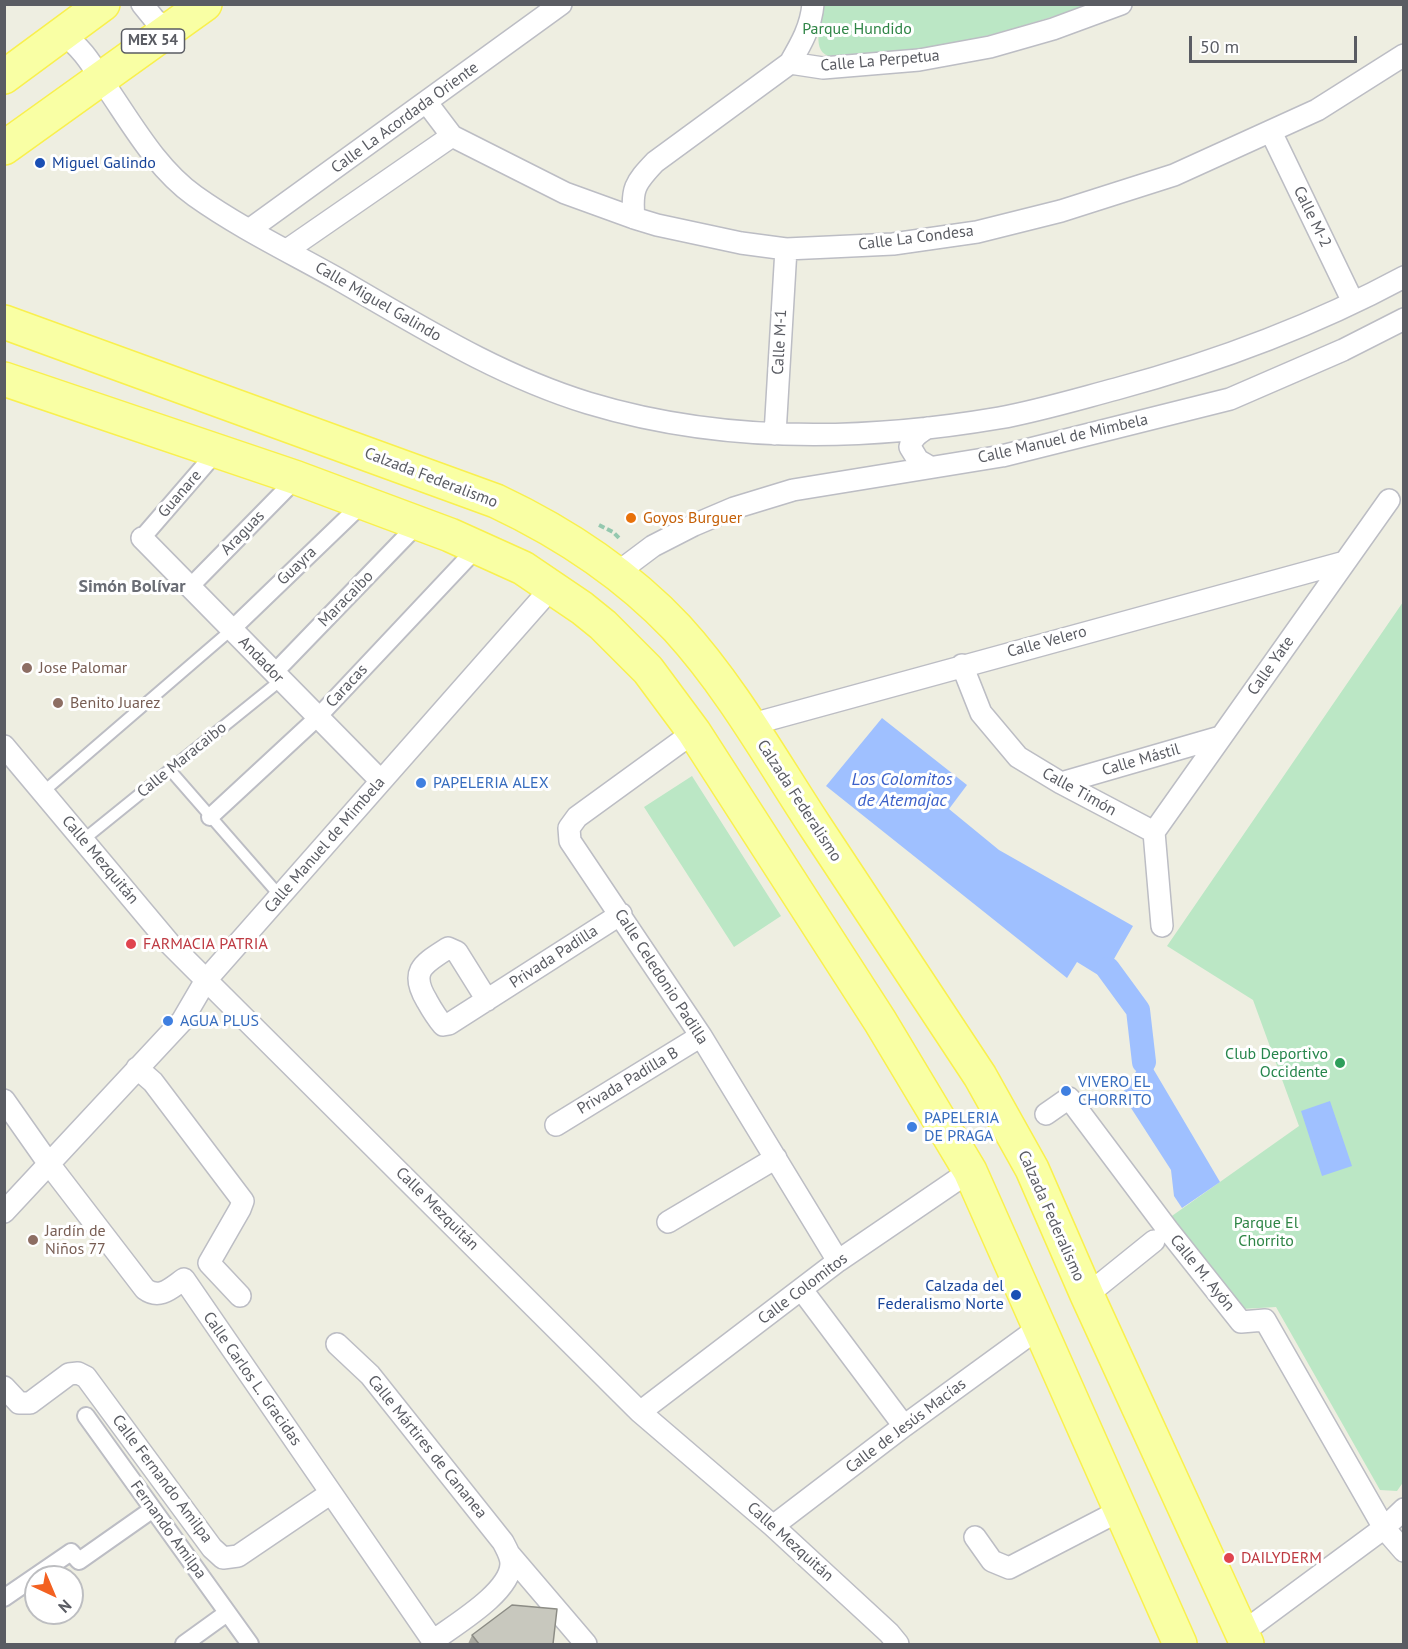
<!DOCTYPE html>
<meta charset="utf-8">
<style>
body{margin:0}
#map{position:relative;width:1408px;height:1649px;overflow:hidden;background:#eeeee1;font-family:"PT Sans",sans-serif}
canvas{display:block}
.frame{position:absolute;inset:0;border:6px solid #5a5c63;pointer-events:none}
.north{position:absolute;left:24px;top:1565px;width:60px;height:60px;box-sizing:border-box;background:#fff;border:2px solid #bdbec1;border-radius:50%;rotate:136deg;font-size:16px;font-weight:700;line-height:24px;text-align:center;color:#5a5c63}
.north::after{content:'';display:block;margin:auto;width:21px;height:27px;background:#f36121;clip-path:polygon(50% 0,100% 100%,50% 72%,0 100%)}
.scale{position:absolute;left:1189px;top:36px;width:168px;height:27px;box-sizing:border-box;border:3px solid #5a5c63;border-top:0;padding-left:8px;font-size:18px;line-height:21px;white-space:nowrap;color:#5a5c63;-webkit-text-stroke:4px #fff;paint-order:stroke}
</style>
<div id="map">
<canvas width="1408" height="1649"></canvas>
<div class="frame"></div>
<div class="north">N</div>
<div class="scale">50 m</div>
</div>
<script>
const ctx = document.querySelector('canvas').getContext('2d');
ctx.lineJoin = 'round';
function paint(path, color) {
  ctx.fillStyle = color;
  ctx.fill(path, 'evenodd');
}
function stroke(path, color, width, dash) {
  ctx.strokeStyle = color;
  ctx.lineWidth = width;
  ctx.lineCap = dash ? 'butt' : 'round';
  ctx.setLineDash(dash || []);
  ctx.stroke(path);
}
function label(font, color, halo, rows, align = 'center') {
  ctx.font = font + ' "PT Sans",sans-serif';
  ctx.lineWidth = 6;
  ctx.setLineDash([]);
  ctx.textBaseline = 'middle';
  ctx.strokeStyle = halo;
  ctx.fillStyle = color;
  for (const [text, x, y, turn = 0] of rows) {
    ctx.save();
    ctx.translate(x, y);
    ctx.rotate((+turn || 0) * Math.PI / 180);
    ctx.textAlign = isNaN(turn) ? turn : align;
    if (halo) ctx.strokeText(text, 0, 0);
    ctx.fillText(text, 0, 0);
    ctx.restore();
  }
}
paint(new Path2D(`
 M823,5H1090C1027,25 963,45 897,54C875,57 851,55 828,56C810,48 823,21 823,5Z
 M1403,602L1404,1481L1397,1491L1380,1490L1276,1307L1241,1309L1169,1218L1299,1126L1253,1000L1167,946Z
 M692,776L781,916L734,947L644,807Z`), '#bbe7c5');
paint(new Path2D(`
 M882,718L967,785L949,809L999,850L1133,926L1103,978L1077,962L1067,978L826,786Z
 M1148,1060L1220,1182L1182,1208L1174,1196L1171,1170L1122,1094L1140,1065Z
 M1330,1101L1352,1166L1322,1176L1301,1111Z`), '#9fc0ff');
stroke(new Path2D(`
 M1108,969L1138,1010L1144,1062`), '#9fc0ff', 24);
const service = new Path2D(`
 M170,770L280,896
 M43,792L231,630
 M83,840L281,680`);
const pedestrian = new Path2D(`
 M142,538L218,450
 M190,587L297,478
 M231,630L363,503
 M274,673L418,524
 M210,817L317,718L477,548
 M86,1416L250,1644
 M4,1598L71,1552L79,1561L153,1509
 M184,1644L227,1613`);
const minor = new Path2D(`
 M142,4L155,20L169,30
 M62,34C82,47 92,65 105,85C132,124 156,168 195,196C240,228 290,252 338,279C420,326 497,375 588,403C720,443 864,441 999,418C1038,411 1078,399 1116,389C1216,362 1313,326 1404,277
 M790,63C801,44 811,27 813,4
 M427,103L452,136L565,193L634,218L657,225L741,243L786,249L830,247L893,244L977,232L1061,211L1174,175L1317,110L1404,55
 M1271,132L1353,302
 M634,218C631,189 635,183 655,162L790,63L823,68L919,60L990,47L1053,29L1121,4
 M249,230L561,4
 M287,250L452,136
 M927,428C919,433 912,437 910,447L918,460L930,467
 M775,434L786,249
 M142,538L381,781
 M617,573L653,546L694,525L734,508L793,490L1002,456L1230,399L1343,350L1404,319
 M962,665L981,713L1018,757L1061,783L1154,832
 M749,725L1345,562
 M694,732L577,817L569,828L570,841L701,1036L838,1261
 M4,746L170,944L206,980L640,1412L773,1526L889,1633L898,1644
 M1061,783L1220,737
 M1154,832L1389,500
 M1154,832L1162,926
 M487,1000L457,952L448,948C423,964 409,971 427,1001C432,1010 437,1018 443,1025L449,1024L621,914
 M137,1068L153,1082L243,1201L240,1209L209,1263L240,1296
 M4,1100L49,1164L145,1289C160,1300 171,1288 184,1279L435,1644
 M1046,1114L1069,1098L1168,1230L1241,1322L1265,1320L1384,1528L1404,1551
 M556,1125L701,1036
 M4,1212L182,1021L206,980L553,586
 M668,1222L776,1158
 M802,1290L904,1426
 M1087,1295L1154,1241
 M337,1344L370,1375L503,1542C507,1550 511,1556 511,1564C510,1593 454,1625 433,1641
 M4,1387L19,1403H30L69,1374L78,1373L86,1377L212,1548L223,1558L238,1556L331,1493
 M640,1412L838,1261L970,1171
 M773,1526L904,1426L1040,1327
 M975,1537L992,1561L1009,1568L1121,1510
 M510,1555L586,1644
 M1242,1633L1384,1528L1404,1509`);
const primary = new Path2D(`
 M4,77L103,4
 M4,148L205,4
 M4,322L496,501C564,533 625,573 677,628C731,687 771,759 815,826C870,909 925,993 980,1076L1032,1169L1087,1295L1247,1644
 M4,379L297,478L450,535L523,568L582,608L603,625L648,670L694,732L880,1021L970,1171L1180,1644`);
stroke(service, '#bcbdc4', 14);
stroke(pedestrian, '#bcbdc4', 20);
stroke(minor, '#bcbdc4', 24);
stroke(primary, '#f9f04e', 36);
stroke(new Path2D(`
 M599,525L613,532L620,539`), '#94c8af', 4, [6, 3]);
stroke(service, '#fff', 10);
stroke(pedestrian, '#fff', 16);
stroke(minor, '#fff', 21);
stroke(primary, '#f9ffa4', 33);
paint(new Path2D(`
 M472,1635L553,1644H468Z`), '#acaca3');
const building = new Path2D(`
 M512,1605L557,1609L553,1644H479L472,1635Z`);
paint(building, '#c8c8be');
stroke(building, '#8c8c85', 1.5);
for (const [x, y, r, color] of [
 [40,163,6,"#1a4fb4"],
 [631,518,6,"#e8710a"],
 [27,668,6,"#8d6e63"],
 [58,703,6,"#8d6e63"],
 [421,783,6,"#3f7fe0"],
 [131,944,6,"#e0444e"],
 [168,1021,6,"#3f7fe0"],
 [1340,1063,6,"#2e9e5b"],
 [1066,1091,6,"#3f7fe0"],
 [912,1127,6,"#3f7fe0"],
 [33,1240,6,"#8d6e63"],
 [1016,1295,6,"#1a4fb4"],
 [1229,1558,6,"#e0444e"]
]) {
  const dot = new Path2D();
  dot.arc(x, y, r, 0, 2 * Math.PI);
  ctx.fillStyle = color;
  ctx.fill(dot);
  stroke(dot, '#fff', 2);
}
for (const [x, y, w] of [
 [153,41,63]
]) {
  const box = new Path2D();
  box.roundRect(x - w / 2, y - 12, w, 24, 4.5);
  ctx.fillStyle = '#fff';
  ctx.fill(box);
  stroke(box, '#5a5c63', 1.5);
}
label('bold 15px', '#5a5c63', null, [
 ["MEX 54",153,41]
]);
label('16px', '#2f8546', '#fff', [
 ["Parque Hundido",857,29],
 ["Parque El",1266,1223],
 ["Chorrito",1266,1241]
]);
label('16px', '#5a5c63', '#fff', [
 ["Calle La Perpetua",880,61,-5],
 ["Calle La Acordada Oriente",405,118,-36],
 ["Calle M-2",1312,217,64],
 ["Calle La Condesa",916,238,-7],
 ["Calle Miguel Galindo",378,302,30],
 ["Calle M-1",780,342,-87],
 ["Calle Manuel de Mimbela",1063,439,-13],
 ["Calzada Federalismo",431,478,21],
 ["Guanare",180,494,-49],
 ["Araguas",243,533,-46],
 ["Guayra",297,566,-44],
 ["Maracaibo",346,599,-46],
 ["Calle Velero",1047,642,-15],
 ["Andador",261,660,46],
 ["Calle Yate",1271,666,-55],
 ["Caracas",347,686,-47],
 ["Calle Maracaibo",182,760,-39],
 ["Calle Mástil",1141,760,-16],
 ["Calle Timón",1079,792,29],
 ["Calzada Federalismo",799,801,57],
 ["Calle Manuel de Mimbela",325,845,-49],
 ["Calle Mezquitán",100,860,50],
 ["Privada Padilla",554,957,-33],
 ["Calle Celedonio Padilla",661,977,57],
 ["Privada Padilla B",628,1081,-31],
 ["Calle Mezquitán",437,1209,45],
 ["Calzada Federalismo",1051,1216,66],
 ["Calle M. Ayón",1202,1273,51],
 ["Calle Colomitos",803,1289,-37],
 ["Calle Carlos L. Gracidas",252,1379,55],
 ["Calle de Jesús Macías",906,1426,-37],
 ["Calle Mártires de Cananea",427,1447,51],
 ["Calle Fernando Amilpa",162,1479,53],
 ["Fernando Amilpa",168,1530,54],
 ["Calle Mezquitán",790,1542,42]
]);
label('16px', '#164399', '#fff', [
 ["Miguel Galindo",52,163],
 ["Calzada del",1004,1286,"right"],
 ["Federalismo Norte",1004,1304,"right"]
], 'left');
label('16px', '#c56008', '#fff', [
 ["Goyos Burguer",643,518]
], 'left');
label('16px', '#785e54', '#fff', [
 ["Jose Palomar",39,668],
 ["Benito Juarez",70,703],
 ["Jardín de",45,1231],
 ["Niños 77",45,1249]
], 'left');
label('16px', '#366cbe', '#fff', [
 ["PAPELERIA ALEX",433,783],
 ["AGUA PLUS",180,1021],
 ["VIVERO EL",1078,1082],
 ["CHORRITO",1078,1100],
 ["PAPELERIA",924,1118],
 ["DE PRAGA",924,1136]
], 'left');
label('16px', '#be3a42', '#fff', [
 ["FARMACIA PATRIA",143,944],
 ["DAILYDERM",1241,1558]
], 'left');
label('16px', '#27864d', '#fff', [
 ["Club Deportivo",1328,1054],
 ["Occidente",1328,1072]
], 'right');
label('bold 18px', '#6a6d75', '#fff', [
 ["Simón Bolívar",132,587]
]);
label('italic 18px', '#3b60c9', '#fff', [
 ["Los Colomitos",902,780],
 ["de Atemajac",902,801]
]);
</script>
